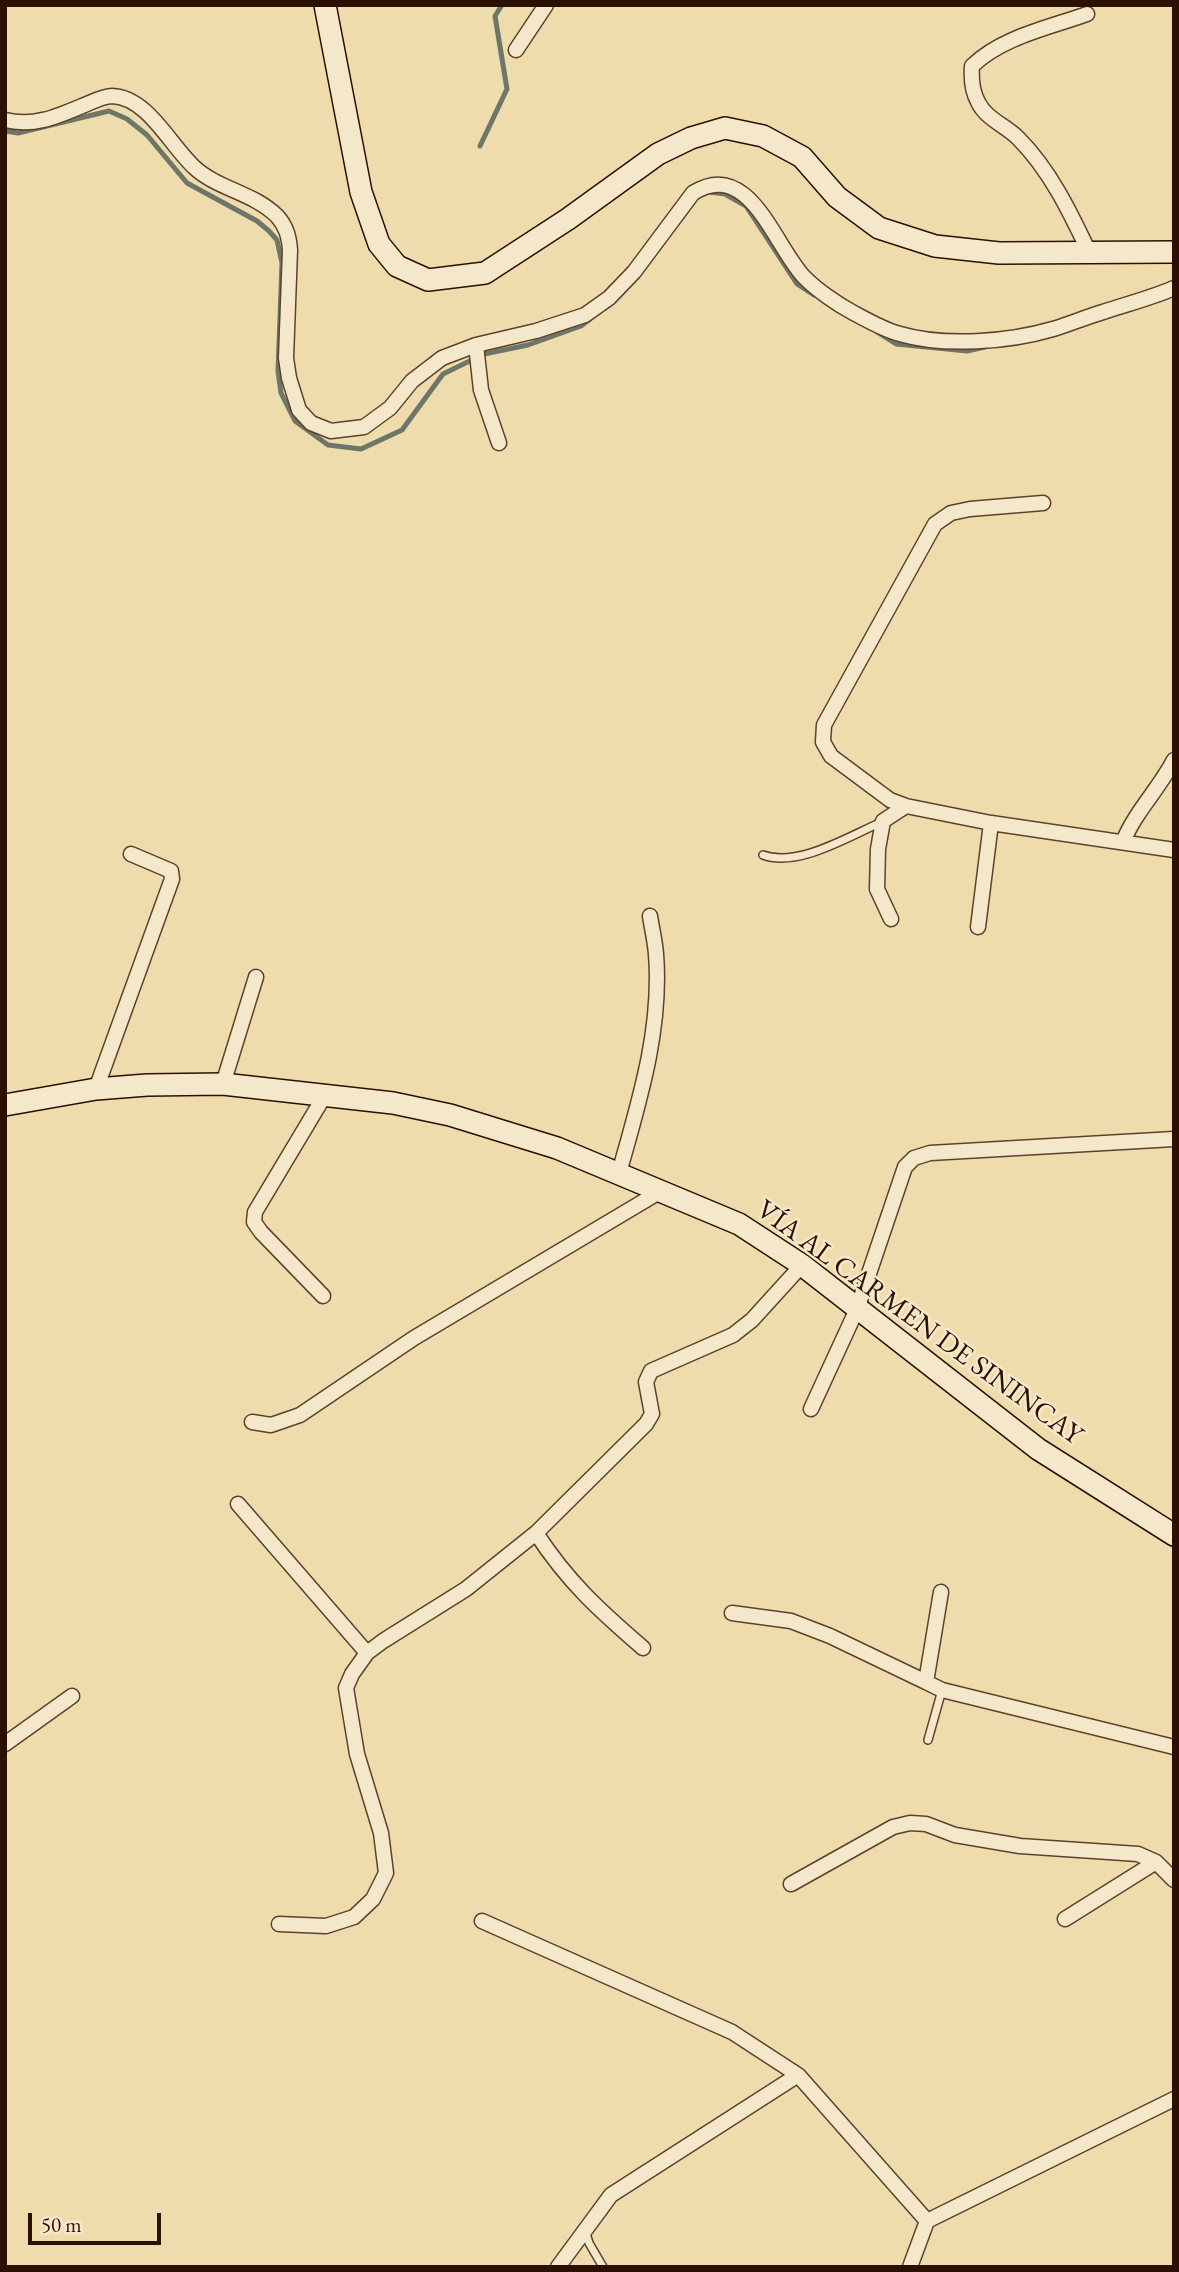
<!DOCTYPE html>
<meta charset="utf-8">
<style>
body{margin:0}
#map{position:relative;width:1179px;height:2272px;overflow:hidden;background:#efdcad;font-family:"EB Garamond",serif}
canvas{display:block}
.frame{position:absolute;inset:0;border:7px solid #2b0f01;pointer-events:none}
.scale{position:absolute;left:28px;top:2213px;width:133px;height:32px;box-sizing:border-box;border:4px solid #2b0f01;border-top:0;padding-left:9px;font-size:21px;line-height:24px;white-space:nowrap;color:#2b0f01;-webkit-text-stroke:5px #f5e8ca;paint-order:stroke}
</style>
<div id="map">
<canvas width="1179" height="2272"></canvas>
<div class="frame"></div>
<div class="scale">50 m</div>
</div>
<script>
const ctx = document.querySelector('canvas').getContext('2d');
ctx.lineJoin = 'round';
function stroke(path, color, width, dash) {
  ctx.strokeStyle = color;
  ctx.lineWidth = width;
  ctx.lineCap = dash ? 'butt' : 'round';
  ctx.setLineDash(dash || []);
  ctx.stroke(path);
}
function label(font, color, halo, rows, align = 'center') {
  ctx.font = font + ' "EB Garamond",serif';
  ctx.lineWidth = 5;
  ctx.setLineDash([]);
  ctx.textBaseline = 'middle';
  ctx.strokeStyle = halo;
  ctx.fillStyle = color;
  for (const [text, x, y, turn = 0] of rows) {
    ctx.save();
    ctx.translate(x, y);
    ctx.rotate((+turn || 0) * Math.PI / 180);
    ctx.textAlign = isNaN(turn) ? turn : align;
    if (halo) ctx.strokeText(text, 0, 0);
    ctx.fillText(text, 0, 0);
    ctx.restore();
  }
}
stroke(new Path2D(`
 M5,131L18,133L109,111L127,119L147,135L187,183L257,221L269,231L277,240L282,263L278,371L281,393L295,421L328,445L361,449L402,430L443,374L484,354L528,345L581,326L590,319
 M480,146L507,89L495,16L502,5
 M709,192L725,194L746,206L797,284L814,295
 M877,332L896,344L967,351L985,347`), '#6e7669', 5);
const lane = new Path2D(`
 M763,855C798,868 849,836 882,822
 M928,1740L942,1690
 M585,2230L589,2243L603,2267`);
const street = new Path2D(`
 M1087,14C1048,28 1002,37 972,66C971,79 972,91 978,102C986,119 1005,125 1018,138C1050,170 1070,212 1089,252
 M516,50L546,5
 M5,120C33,127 56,117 82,106C90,103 103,96 112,96C148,97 171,147 195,168C218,189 254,193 277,216C286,226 289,236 290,250L286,358L289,378L299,410L311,423L331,431L364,427L390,408L412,381L442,358L476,345L536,331L585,315L609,298L634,272L693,193C750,157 775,248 805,278C817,290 837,304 852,312C867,320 884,330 900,334C944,347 1009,342 1053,329C1070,324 1086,317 1103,312C1127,304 1151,298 1174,288
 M476,345L481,390L499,443
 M1043,503L970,509L951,513L935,524L824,725L823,742L831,756L890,800L906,806L991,823L1174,850
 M1123,842C1135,812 1159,789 1174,760
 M891,919L877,889L878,849L883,821L906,806
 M978,927L991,823
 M223,1084L256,977
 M96,1089L172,879L171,871L131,854
 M619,1173C639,1102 662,1029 656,954C655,941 652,929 650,916
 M323,1296L261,1232L254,1222L255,1212L325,1095
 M811,1409L857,1309L905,1167L914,1158L930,1153L1174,1139
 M252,1422L271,1425L300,1415L414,1338L661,1191
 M238,1504L367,1653
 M536,1533C568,1582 599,1610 643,1648
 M941,1592L926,1682L942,1690L1174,1747
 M732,1613L791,1621L830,1636L926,1682
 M5,1744L72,1696
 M791,1884L893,1827L910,1823L926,1824L955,1835L1020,1846L1138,1854L1156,1862L1174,1880
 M1065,1919L1156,1862
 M482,1921L732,2032L798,2075
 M279,1924L326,1926L354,1917L373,1899L386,1873L381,1833L357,1754L346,1688L352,1674L367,1653L383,1641L466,1589L536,1533L646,1424L652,1414L646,1382L651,1371L733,1335L752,1320L802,1265
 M558,2267L611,2195L798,2075L927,2221L1174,2099
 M910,2267L927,2221`);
const secondary = new Path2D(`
 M325,5L361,192L379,244L397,266L428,280L485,273L568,219L658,154L691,138L725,128L763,136L802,157L837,197L879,228L935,246L999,253L1174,252
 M5,1105L96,1089L147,1085L223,1084L393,1103L450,1115L557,1148L739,1224L802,1265L1038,1449L1174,1535`);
stroke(lane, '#5c422c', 10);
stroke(street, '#5c422c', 17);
stroke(secondary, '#2b0f01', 24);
stroke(lane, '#f5e8ca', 7);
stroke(street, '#f5e8ca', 14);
stroke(secondary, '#f5e8ca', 21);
label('28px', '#2b0f01', '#f5e8ca', [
 ["VÍA AL CARMEN DE SININCAY",919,1323,36]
]);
</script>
